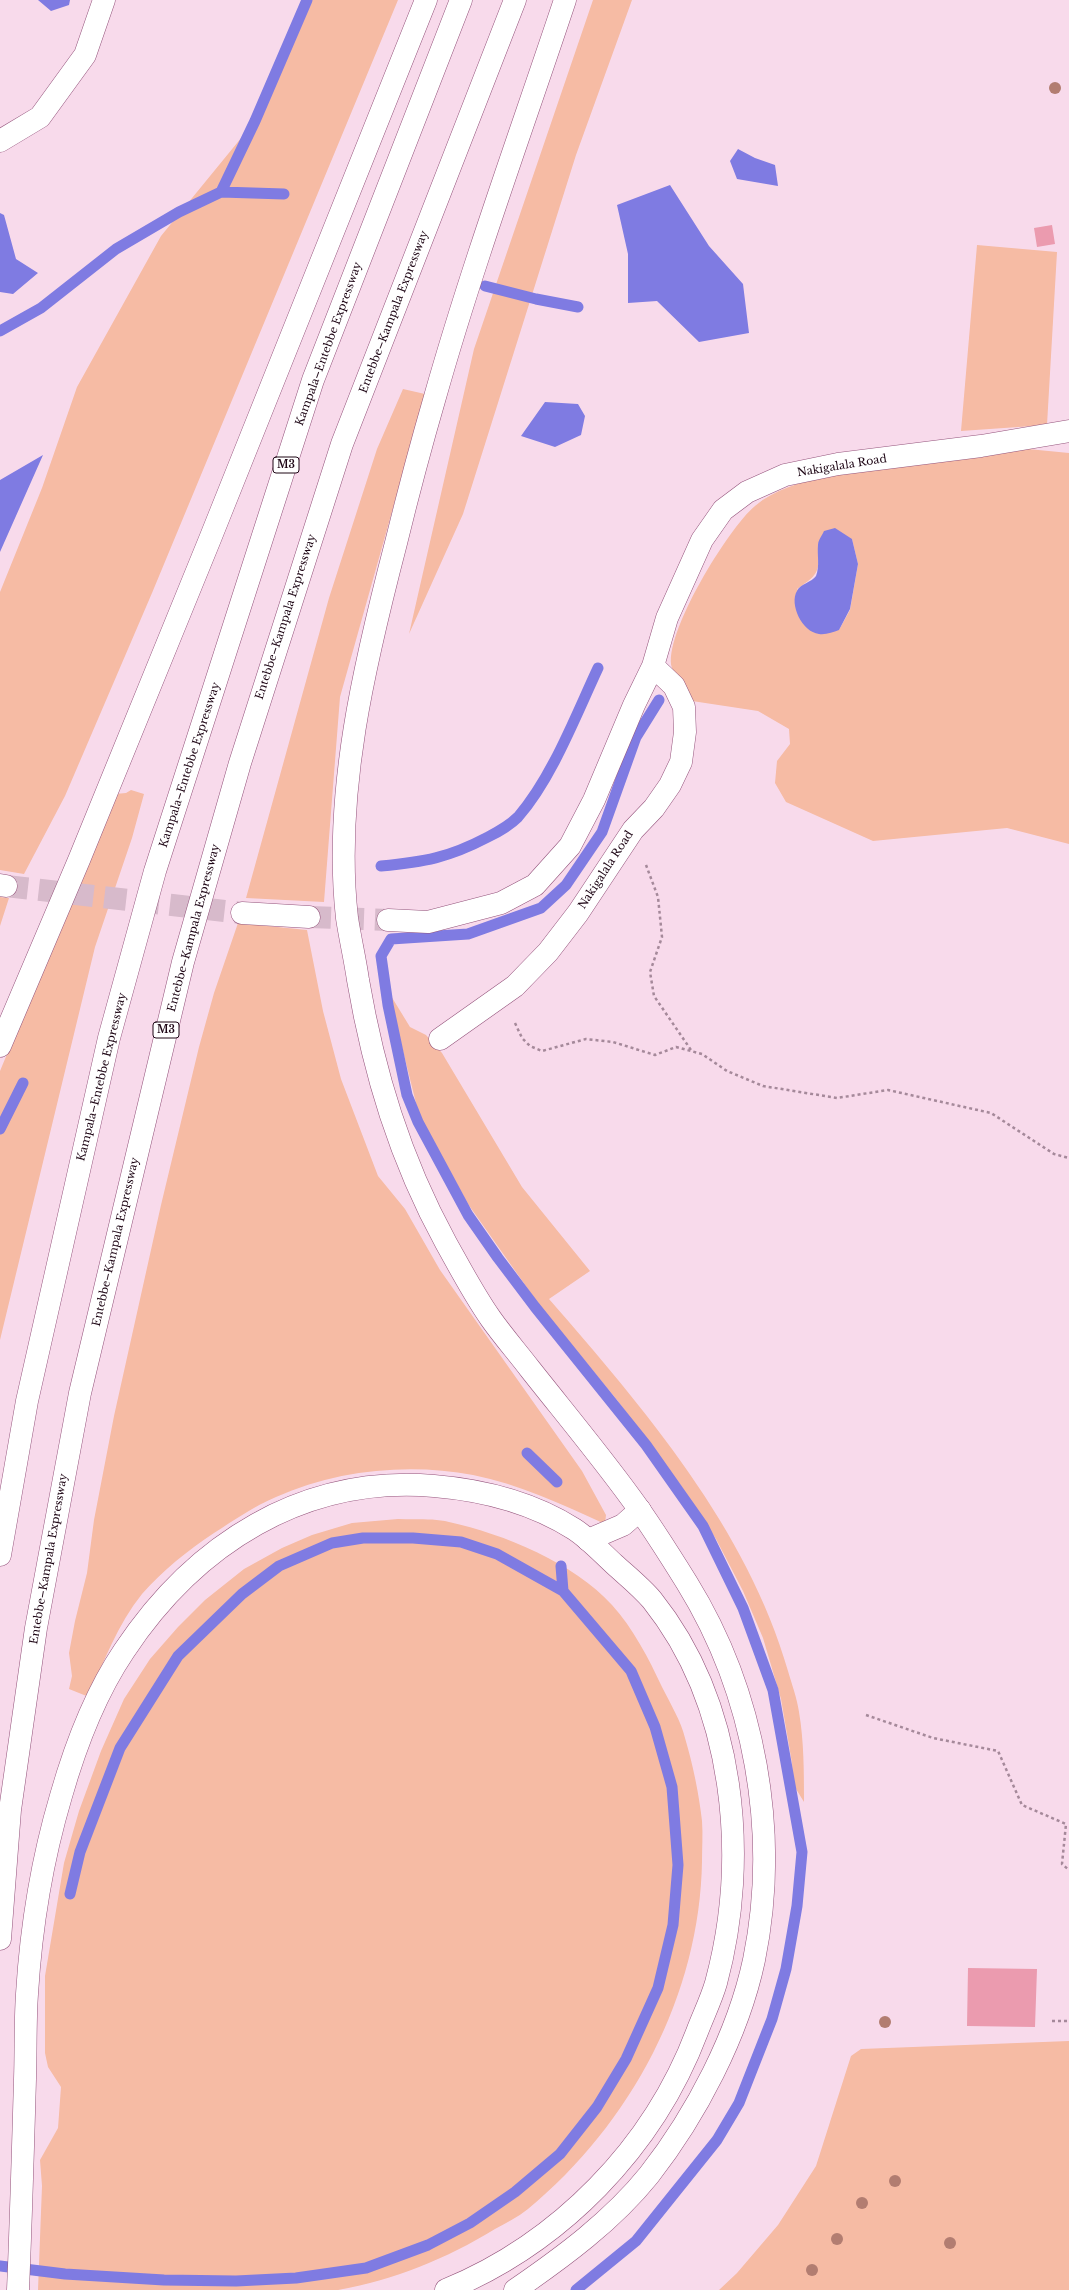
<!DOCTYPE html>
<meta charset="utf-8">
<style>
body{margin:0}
canvas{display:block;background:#f8daeb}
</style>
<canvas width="1069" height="2290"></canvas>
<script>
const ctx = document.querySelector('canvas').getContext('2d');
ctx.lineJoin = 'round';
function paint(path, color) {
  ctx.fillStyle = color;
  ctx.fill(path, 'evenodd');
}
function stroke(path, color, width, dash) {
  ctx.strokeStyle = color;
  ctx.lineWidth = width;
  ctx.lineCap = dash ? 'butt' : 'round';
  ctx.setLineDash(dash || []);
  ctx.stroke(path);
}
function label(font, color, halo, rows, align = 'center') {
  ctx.font = font + ' "Libre Baskerville",serif';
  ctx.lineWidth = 3;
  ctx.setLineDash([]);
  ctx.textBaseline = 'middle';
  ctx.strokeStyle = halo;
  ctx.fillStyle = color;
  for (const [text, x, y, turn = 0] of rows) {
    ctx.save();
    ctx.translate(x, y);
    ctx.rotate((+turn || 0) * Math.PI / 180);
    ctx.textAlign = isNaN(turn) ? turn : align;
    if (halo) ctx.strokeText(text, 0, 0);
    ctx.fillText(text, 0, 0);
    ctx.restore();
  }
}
paint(new Path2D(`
 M307,0H398L152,593L65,796L24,874L0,870V592L42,488L77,387L161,236L255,121Z
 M593,0H632L576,155L463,514L409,634L474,349Z
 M977,245L1057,252L1047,425L961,431Z
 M403,389L425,394L340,697L324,902L246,898L329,598L377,449Z
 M1028,449L1069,453V844L1007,828L873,841L786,802L775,783L777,761L790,744L789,729L758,711L692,701C688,694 685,686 681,680C678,676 673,672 672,668C662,636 729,527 755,506C775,489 799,483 824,477ZM852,539L858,564L850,610L839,630L797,589C821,573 819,571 818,543Z
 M131,790L144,794L132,838L95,947L0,1340V1071L115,794L126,793Z
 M0,897L9,898L0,926Z
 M238,923L307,930L323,1011L341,1079L378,1176L405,1209L440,1270L582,1471L606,1515L605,1524C563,1505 519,1484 473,1475C408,1463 337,1470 276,1497C254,1506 233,1521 214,1533C187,1551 163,1570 142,1594C118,1624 103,1662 89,1697L69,1689L72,1676L69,1653L75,1621L87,1573L94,1520L114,1416L161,1205L199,1047L214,993Z
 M388,991L410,1027L426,1035L442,1053L522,1187L590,1271L549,1299C644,1408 748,1530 788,1671C792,1685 797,1698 799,1712C804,1741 804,1773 804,1802L793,1784L792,1763L781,1699L763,1638L743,1591L716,1539L682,1487L617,1400L540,1306L468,1204L419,1115Z
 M398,1519C414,1520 433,1518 449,1522C504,1534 574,1563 612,1605C633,1628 649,1659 662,1687C670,1703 681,1721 685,1738C693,1765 699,1794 702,1821C703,1834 702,1848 702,1861C700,1995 631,2124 528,2209C518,2217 506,2223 495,2229C446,2259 394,2280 338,2290H38L42,2186L40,2160L58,2128L61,2087L48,2067L45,2053V1976L64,1863L79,1811L101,1751L124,1699L150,1659L178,1627L205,1600L244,1569L282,1548L312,1535L352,1523Z
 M1069,2041V2290H719L737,2273L778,2225L816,2166L851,2056L861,2049Z`), '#f6bba4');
paint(new Path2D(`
 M38,0H70L69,5L51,11Z
 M738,149L755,158L775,165L778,186L737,179L730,161Z
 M670,185L709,246L743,284L749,333L699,342L657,301L628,303V254L617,205Z
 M0,213L4,215L16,259L38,273L13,294L0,292Z
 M545,402L578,404L585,416L581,435L555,447L521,436Z
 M43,455L0,552V480Z
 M835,528L852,539L858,564L850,609L839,630C833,632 826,635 819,634C802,632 789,604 797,591C800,584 812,582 816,576C820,566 817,555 818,545C818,540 822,536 824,531Z`), '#7f7be2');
stroke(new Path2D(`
 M221,192L255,121L307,0
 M485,286L536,299L578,307
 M0,331L41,308L116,249L179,212L221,192L284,194
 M381,866C424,862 448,858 488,837C498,832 510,825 518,817C552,778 576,715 598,668
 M0,1129L23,1083
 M527,1453L557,1482
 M561,1566L563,1591
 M0,2266L65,2274L164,2280L236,2281L296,2278L366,2268L428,2245L470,2223L515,2192L560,2154L597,2107L626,2059L658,1988L673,1925L678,1865L672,1787L655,1727L631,1671L563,1591L497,1554L461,1542L413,1538H363L332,1543L279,1566L242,1594L178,1656L120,1748L80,1852L70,1894
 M576,2290L636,2241L717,2140L739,2103L772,2019L786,1969L797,1906L802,1852L773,1690L743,1608L703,1526L646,1445L535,1307L498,1258L468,1215L418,1122L407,1095L388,1005L381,956L391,939L468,934L541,908L566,885L602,832L636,737L659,700`), '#7f7be2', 11);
paint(new Path2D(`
 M1052,225L1055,244L1037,247L1034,228Z
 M968,1968L1037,1969L1035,2027L967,2026Z`), '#eb9baf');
stroke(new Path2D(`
 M6,886L242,913
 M309,917L388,920`), '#d7bacb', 22, [22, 11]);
const minor = new Path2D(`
 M0,141L40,117L85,55L104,0
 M0,885L6,886
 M242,913L309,917
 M388,920L428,922L501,903L535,885L570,846L594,800L634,705L653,666L667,618L702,540L723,510L747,492L785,475L838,464L981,446L1069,431
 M440,1039L515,986L548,952L578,913L633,830L654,808L670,785L681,762L685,732L684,707L674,686L653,666
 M588,1540L623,1525L640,1510`);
const highway = new Path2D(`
 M0,1046L79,860L210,539L426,0
 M0,1555L27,1401L109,1038L155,871L313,380L461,0
 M0,1939L10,1810L36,1628L80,1393L183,962L240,763L342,444L515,0
 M18,2290C21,2220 23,2149 25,2079C26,2051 25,2022 27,1994C31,1928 42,1860 61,1796C75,1747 95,1694 124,1651C195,1544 303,1475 434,1486C482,1490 533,1503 574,1529C588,1538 601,1552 614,1564C626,1575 641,1587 652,1600C735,1704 750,1857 716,1983C711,2000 703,2016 697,2032C653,2148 560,2243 446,2290
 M515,2290C563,2257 612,2221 649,2175C696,2115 738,2035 754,1960C780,1833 755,1693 687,1583C669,1554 651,1525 631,1498C599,1454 564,1412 530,1369C517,1352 503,1336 491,1319C474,1295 460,1268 446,1243C400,1159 374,1073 358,980C355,959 350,938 347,918C333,794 365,662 396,543C408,494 421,445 435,397C473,263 521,132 565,0`);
stroke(minor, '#94547c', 23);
stroke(highway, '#94547c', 23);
stroke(new Path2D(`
 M646,865L658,897L662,937L650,972L654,996L691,1050
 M515,1023L522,1038L530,1046L542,1051L586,1039L613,1042L655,1055L676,1047L702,1054L727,1071L763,1086L837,1098L888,1090L991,1113L1054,1154L1069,1158
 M866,1715L933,1738L998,1751L1022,1805L1066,1824L1062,1864L1069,1870
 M1052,2021H1069`), '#a5899a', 2.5, [3, 3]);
stroke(minor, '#fff', 22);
stroke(highway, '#fff', 22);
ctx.fillStyle = '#b27d71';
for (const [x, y] of [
 [1055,88],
 [885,2022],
 [895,2181],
 [862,2203],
 [837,2239],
 [950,2243],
 [812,2270]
]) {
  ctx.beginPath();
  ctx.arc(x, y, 6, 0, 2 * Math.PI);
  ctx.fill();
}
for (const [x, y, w] of [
 [286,465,26],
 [166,1030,26]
]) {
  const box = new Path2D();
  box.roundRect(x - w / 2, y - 8, w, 16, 3);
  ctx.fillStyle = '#fff';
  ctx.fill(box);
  stroke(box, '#1e0615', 1);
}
label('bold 10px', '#1e0615', null, [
 ["M3",286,465],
 ["M3",166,1030]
]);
label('11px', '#1e0615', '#fff', [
 ["Entebbe–Kampala Expressway",394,312,-69],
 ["Kampala–Entebbe Expressway",329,344,-70],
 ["Nakigalala Road",842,466,-9],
 ["Entebbe–Kampala Expressway",286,617,-72],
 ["Kampala–Entebbe Expressway",190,765,-72],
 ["Nakigalala Road",606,870,-57],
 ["Entebbe–Kampala Expressway",194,928,-75],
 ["Kampala–Entebbe Expressway",102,1077,-76],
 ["Entebbe–Kampala Expressway",116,1242,-77],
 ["Entebbe–Kampala Expressway",49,1559,-80]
]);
</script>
